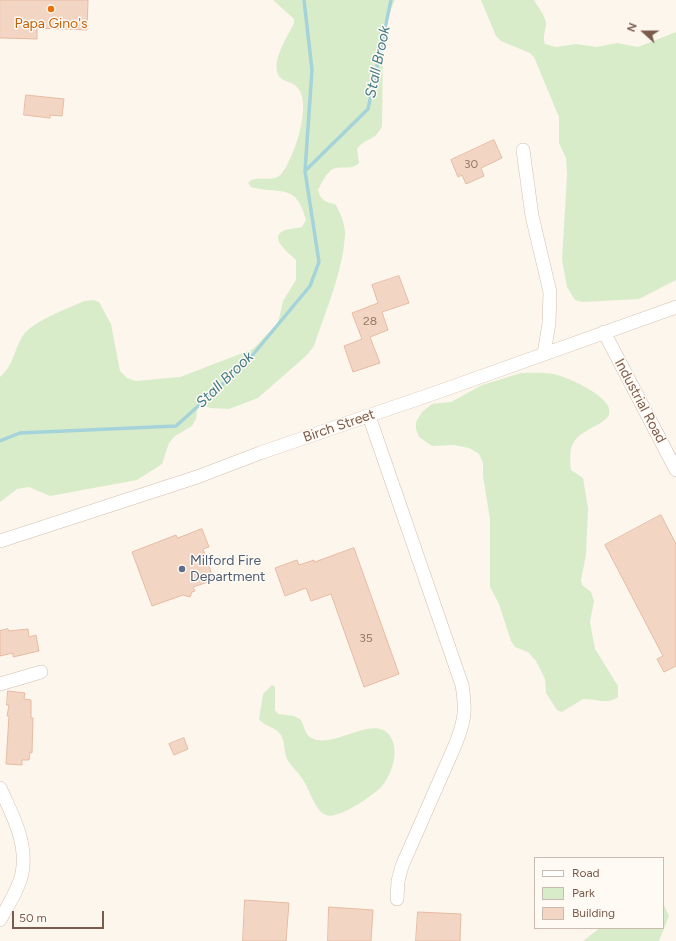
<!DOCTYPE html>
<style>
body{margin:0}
#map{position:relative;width:676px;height:941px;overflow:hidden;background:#fdf6ec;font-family:Figtree,sans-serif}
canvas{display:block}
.legend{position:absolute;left:534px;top:857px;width:130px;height:72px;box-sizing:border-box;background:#fffaf3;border:1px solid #cabbb1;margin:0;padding:5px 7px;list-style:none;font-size:12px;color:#7a5c4d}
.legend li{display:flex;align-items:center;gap:8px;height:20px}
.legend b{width:20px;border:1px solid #cabbb1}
.north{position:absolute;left:624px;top:12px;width:40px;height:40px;-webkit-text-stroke:3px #fffaf3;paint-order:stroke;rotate:291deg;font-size:11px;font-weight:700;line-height:16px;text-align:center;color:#7a5c4d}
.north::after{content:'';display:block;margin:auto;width:14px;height:18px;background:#7a5c4d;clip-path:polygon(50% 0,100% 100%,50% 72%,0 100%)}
.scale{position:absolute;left:12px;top:911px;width:92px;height:18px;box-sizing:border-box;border:2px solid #7a5c4d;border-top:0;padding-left:5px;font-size:12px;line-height:14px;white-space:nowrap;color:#7a5c4d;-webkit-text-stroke:3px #fffaf3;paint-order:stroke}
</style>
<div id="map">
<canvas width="676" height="941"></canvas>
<ul class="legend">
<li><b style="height:5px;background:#fff"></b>Road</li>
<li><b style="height:11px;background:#d8ecc9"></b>Park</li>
<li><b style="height:11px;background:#f3d5c3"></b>Building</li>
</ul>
<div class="north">N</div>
<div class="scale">50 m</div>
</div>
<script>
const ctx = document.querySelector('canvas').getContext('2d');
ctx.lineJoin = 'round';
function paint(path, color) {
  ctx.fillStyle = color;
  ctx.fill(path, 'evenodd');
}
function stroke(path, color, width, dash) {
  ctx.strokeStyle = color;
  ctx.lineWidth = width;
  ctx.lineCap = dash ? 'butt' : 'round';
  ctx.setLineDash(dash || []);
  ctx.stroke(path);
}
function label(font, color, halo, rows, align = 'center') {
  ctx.font = font + ' Figtree,sans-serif';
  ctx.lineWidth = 3;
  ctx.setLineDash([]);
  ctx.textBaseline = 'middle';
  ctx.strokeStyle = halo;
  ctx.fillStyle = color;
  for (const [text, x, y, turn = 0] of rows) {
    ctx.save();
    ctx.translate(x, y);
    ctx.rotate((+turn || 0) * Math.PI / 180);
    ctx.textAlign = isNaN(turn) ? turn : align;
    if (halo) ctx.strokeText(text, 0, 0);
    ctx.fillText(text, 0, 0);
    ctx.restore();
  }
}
paint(new Path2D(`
 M273,0H395L381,30L383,50L382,126C374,143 367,136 357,149L359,163C351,171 342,165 333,169C326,173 321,184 318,190C321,200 324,202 335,204C340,211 346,227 345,236C342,274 326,310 314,346L307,355L258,398L229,409L210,408L198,403L196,419L192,426L175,436L169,443L162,464L137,480L50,496L29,487L17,489L0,502V377C14,365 14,350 22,337C30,322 69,308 84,301L93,300L99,302L111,324L120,371L127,378L136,381L180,377L253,349L278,323L283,301L296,280V260C291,255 268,238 283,231C289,228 296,229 302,227L306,220C296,182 281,195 251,187L248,183C258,173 272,185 282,173C294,158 313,103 297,87C291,80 279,83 277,71C274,56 288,36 294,23V19Z
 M481,0H534C538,7 545,15 546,23C546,31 542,36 545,44L556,47L576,44L597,47L617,43L638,47L676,32V280L639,299L583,302L575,300L567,287L562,260L567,175L566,158L559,143V117L534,57L530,53L501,41L496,36Z
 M521,373C532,373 546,372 557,375C570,378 616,399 609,415C606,420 602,422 597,425C574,437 568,442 571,470L583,478L588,508L586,555L581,580L582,585L591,592L594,601L590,622L595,649L618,686V697C607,705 596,699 583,699L562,712L557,710L546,693L545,679L536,661L528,652L515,647L511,641L499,604L490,587V519L483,476V463L479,454L469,448L454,445L432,446L419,437L416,429V422L422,412L432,404L451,402L482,385Z
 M272,685L275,687V710L278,714L294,716L300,719C304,724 304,733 310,737C330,752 374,712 390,736C400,750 392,774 382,786C374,795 338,820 326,815C315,811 310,790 303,780C299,773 293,768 288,761C284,754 285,745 282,737C278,727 264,727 259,719L263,694Z
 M663,903L669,916L659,941H583L600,928H663Z`), '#d8ecc9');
stroke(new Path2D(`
 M305,171L368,109L391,0
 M0,441L20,433L176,426L246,363L310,286L319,262L305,171L312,70L304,0`), '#a5d3da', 3.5);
const building = new Path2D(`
 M0,0H88L87,30L37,28V39L0,38Z
 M26,95L64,99L62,116L50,115V118L24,115Z
 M494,140L502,158L481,168L484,176L466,184L462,175L458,177L451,160Z
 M399,276L409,303L382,312L388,330L370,337L380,363L353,372L344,346L362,339L352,313L378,303L372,285Z
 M661,515L676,544V666L664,672L657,659L663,656L605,545Z
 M202,529L209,547L203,549L214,580L193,587L195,591L192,592L190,597L183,595L152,606L132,552L176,535L177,538Z
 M354,548L399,674L364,687L331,594L311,601L306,588L285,596L275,568L297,560L299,565L314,560V562Z
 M8,629L9,631L28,629L29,637L36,635L39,651L13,657V653L0,656V631Z
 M8,691L25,693L24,699L31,700V718H33L32,753L30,752L29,760H22V765L6,764L9,716H7L9,705H7Z
 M184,738L188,749L174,755L169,744Z
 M245,900L289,903L286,941H243Z
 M329,907L373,910L371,941H328Z
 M418,912L461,914L460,941H416Z`);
paint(building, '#f3d5c3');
stroke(building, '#e6bba3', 1);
const minor = new Path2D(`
 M523,150L532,216L550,292L549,323L544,354
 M604,332L676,470
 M369,416L462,685C466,709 465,720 456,743L402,866L398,881L397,899
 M0,541L197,477L260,453L435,393L676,307
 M0,684L41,672
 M0,788C12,814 28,843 22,873C19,889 8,905 0,920`);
stroke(minor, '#d1beb0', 14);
stroke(minor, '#fff', 13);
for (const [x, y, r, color] of [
 [51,9,4,"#e8710a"],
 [182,569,4,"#5c6f8a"]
]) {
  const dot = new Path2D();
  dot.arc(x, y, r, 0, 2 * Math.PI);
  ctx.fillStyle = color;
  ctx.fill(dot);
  stroke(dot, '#fffaf3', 1.5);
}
label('12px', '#987a6a', null, [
 ["30",471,164],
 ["28",370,321],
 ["35",366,638]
]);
label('14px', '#c56008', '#fffaf3', [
 ["Papa Gino's",51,24]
]);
label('14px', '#7a5c4d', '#fffaf3', [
 ["Industrial Road",640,401,62],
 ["Birch Street",339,426,-19]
]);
label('14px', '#4e5e75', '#fffaf3', [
 ["Milford Fire",190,561],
 ["Department",190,577]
], 'left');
label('italic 15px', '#437c86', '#fffaf3', [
 ["Stall Brook",378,62,-78],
 ["Stall Brook",225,380,-44]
]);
</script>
